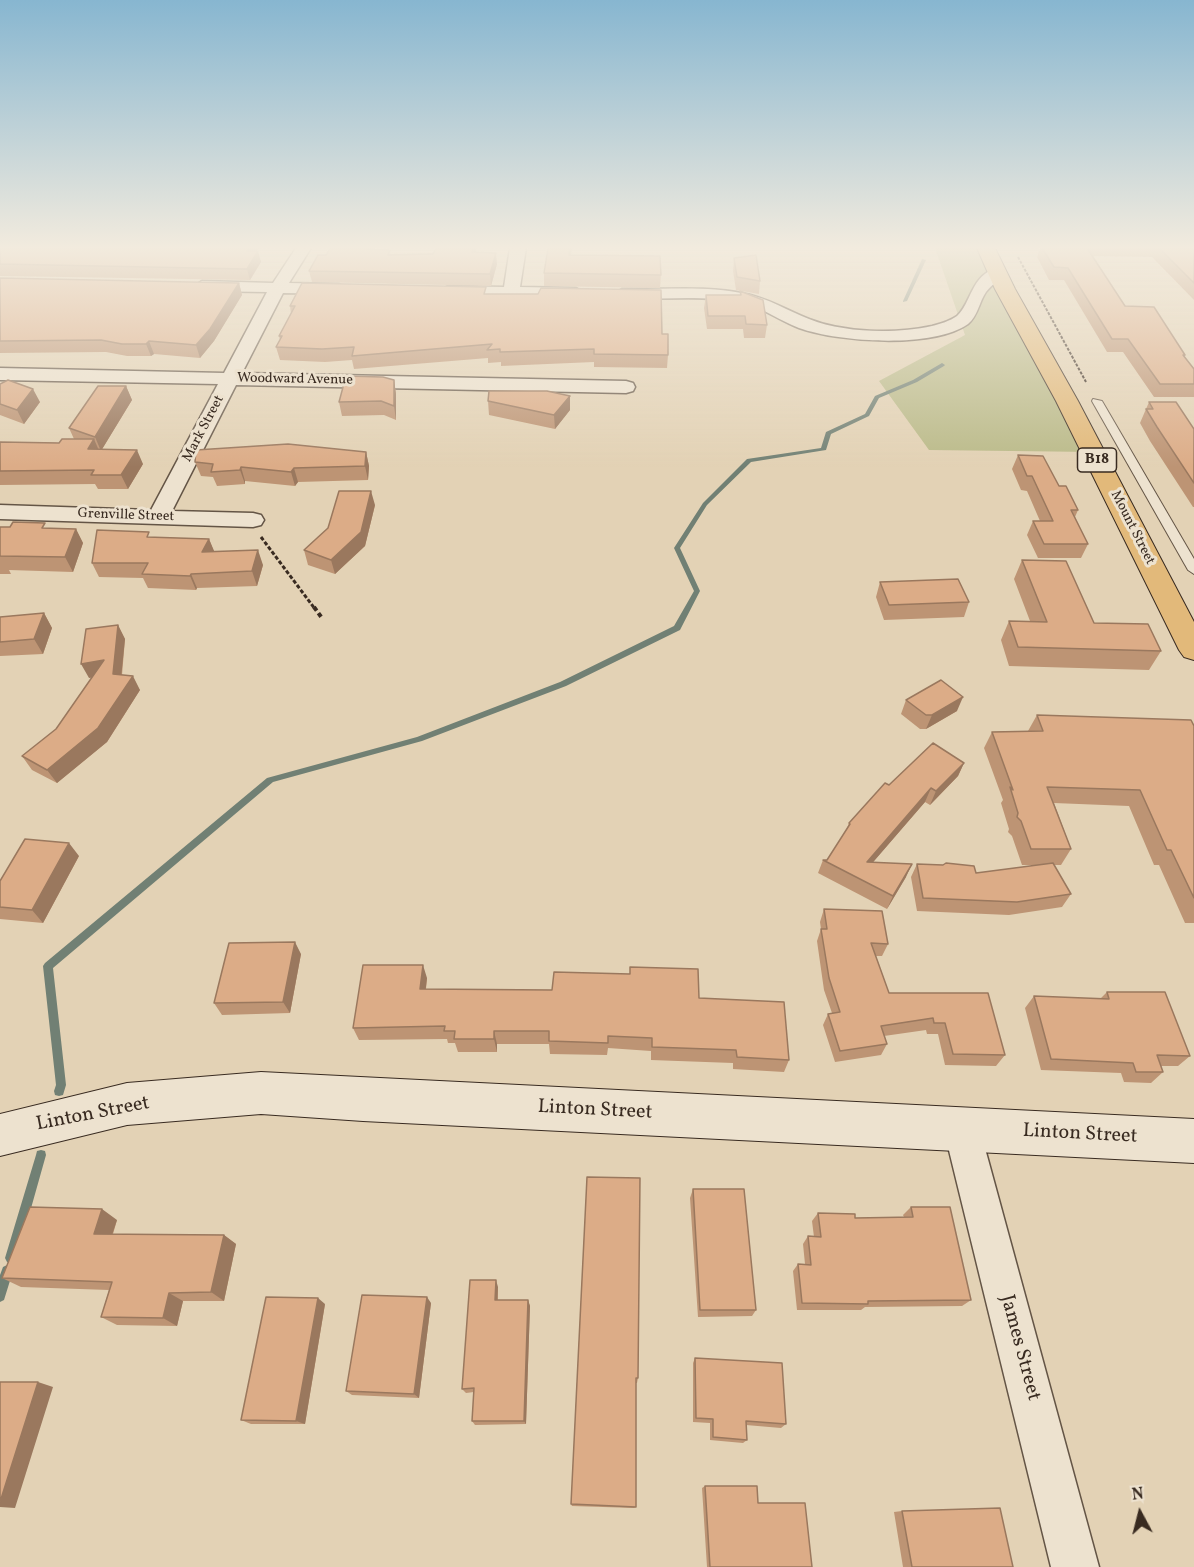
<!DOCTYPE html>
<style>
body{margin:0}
#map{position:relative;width:1194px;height:1567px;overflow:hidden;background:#e3d2b5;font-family:Vollkorn,serif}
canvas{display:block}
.north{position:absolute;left:1110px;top:1483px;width:60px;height:60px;-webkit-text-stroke:4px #ede2cf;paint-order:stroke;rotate:353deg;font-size:16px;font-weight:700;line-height:24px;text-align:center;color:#392b21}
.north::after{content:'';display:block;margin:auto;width:21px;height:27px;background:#392b21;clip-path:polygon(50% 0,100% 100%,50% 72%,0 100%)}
</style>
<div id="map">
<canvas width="1194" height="1567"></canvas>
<div class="north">N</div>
</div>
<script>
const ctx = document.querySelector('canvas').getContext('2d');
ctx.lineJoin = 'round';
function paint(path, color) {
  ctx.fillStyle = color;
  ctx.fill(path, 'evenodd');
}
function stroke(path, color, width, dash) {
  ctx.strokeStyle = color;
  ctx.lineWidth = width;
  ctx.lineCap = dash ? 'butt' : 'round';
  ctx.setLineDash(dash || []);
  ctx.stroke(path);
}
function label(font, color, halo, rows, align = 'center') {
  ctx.font = font + ' Vollkorn,serif';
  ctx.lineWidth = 6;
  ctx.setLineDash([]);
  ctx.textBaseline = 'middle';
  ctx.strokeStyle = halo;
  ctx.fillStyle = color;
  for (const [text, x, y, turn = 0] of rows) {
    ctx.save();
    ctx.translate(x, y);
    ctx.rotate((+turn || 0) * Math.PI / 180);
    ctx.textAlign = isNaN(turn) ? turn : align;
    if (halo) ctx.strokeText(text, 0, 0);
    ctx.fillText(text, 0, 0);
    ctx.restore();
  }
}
paint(new Path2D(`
 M935,248H986L1093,452L929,450L879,381L965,335Z`), '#baba89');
paint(new Path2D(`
 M922,259L926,260L907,301L903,302V301Z
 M942,363L945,365L944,366L917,382L879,398L869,416L831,434L826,450L751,462L707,505L680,548L700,591L680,630L566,686L422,741L273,782L53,968L66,1085L63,1095L59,1096L55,1095L54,1091L56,1085L43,966L45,963L267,778L417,737L560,682L674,626L694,591L674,548L703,503L747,459L821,448L826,432L865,414L875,396L913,380Z
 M41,1150L45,1151L46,1155L17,1258L15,1262L11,1264L7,1262L5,1258L36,1155L37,1151Z
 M7,1265L11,1267L13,1271L4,1300L0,1302V1275L3,1267Z`), '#718074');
const lane = new Path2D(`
 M1093,399L1102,401L1194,559V574L1188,570L1092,401Z`);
const street = new Path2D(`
 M296,248H311L289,283L339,284L347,289L339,294L283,293L242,373L626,381L633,383L635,387L633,391L626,393L236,385L172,511L253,513L261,515L264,520L261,525L253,527L0,519V505L151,510L218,384L0,380V368L224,373L267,292L202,291L194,286L202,281L273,283Z
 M510,248H526L520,287L576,288L584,293L576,298L448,296L440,291L448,286L504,287Z
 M997,268L1005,273C1000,280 991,285 986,292C979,302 978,316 968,324C932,349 838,342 799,328C780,321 764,308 745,304C706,294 662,300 622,299L614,294L622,289C663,290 706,285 746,294C768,298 788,311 809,319C844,333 895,334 932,326C940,324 950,321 957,316C971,304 971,275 997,268Z
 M962,1112L975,1117L980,1130L1099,1567H1051L944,1130L949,1117Z`);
const secondary = new Path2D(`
 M261,1072L1194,1119V1163L363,1121L261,1114L127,1125L0,1156V1114L127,1083Z`);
const highway = new Path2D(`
 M977,248H995L1015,289L1078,401L1194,622V660L1184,657L1179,650L1056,401L995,289Z`);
stroke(lane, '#645546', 2);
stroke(street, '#645546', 3);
stroke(secondary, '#392b21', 2);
stroke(highway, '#392b21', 2);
stroke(new Path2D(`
 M1018,257L1086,382`), '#392b21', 2, [3, 1.5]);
stroke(new Path2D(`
 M261,537L315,609`), '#392b21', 3, [4, 2]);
stroke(new Path2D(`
 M314,607L322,618`), '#392b21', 4, [4.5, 3]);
paint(lane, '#ede2cf');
paint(street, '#ede2cf');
paint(secondary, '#ede2cf');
paint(highway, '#e2b97a');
paint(new Path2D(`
 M0,248L257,251L261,262L250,280L0,276Z
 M330,248H375L374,249L391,254L476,252L497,264L491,286L312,282L309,271L326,255Z
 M548,248H572L571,255L661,275L660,288L544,286V273Z
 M1040,248H1194V300L1152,257L1093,256L1125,306L1185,355L1184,357L1194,369V397H1154L1123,352H1107L1064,280H1049L1037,257Z
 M734,258L760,281L759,294L736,290L733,271Z
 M0,278L239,283L242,295L214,341L200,358L154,354L151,356H127L106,352L0,353Z
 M740,291L767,325L765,338H744L743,329H707L704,308L706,295H740Z
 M487,294L662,334L668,355L667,368L594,367V362L501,366V362L488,363V358L354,369L352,360L325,362L280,360L276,347L280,340L279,336L291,314L290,306Z
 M394,380L396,394V420L384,415L342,416L339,402Z
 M0,384L40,402L24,424L0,415Z
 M126,386L132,400L102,449L143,464L128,489H98L95,484L0,485V442L59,443L74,439L69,428Z
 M570,396V410L555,429L489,415L488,401Z
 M1149,402L1194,429V507H1193L1150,441L1140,423Z
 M366,452L369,466L368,480L298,482L295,486L245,481V484L217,486L213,477L201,476L195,462Z
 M1018,455L1059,486L1078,510L1075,517L1088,544L1081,558H1038L1027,535L1033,521H1040L1027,491L1021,490L1012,469Z
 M375,505L365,546L335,574L308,565L304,550L328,528Z
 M0,527L76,529L83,543L73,572L9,570L11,574H0Z
 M151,537L209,539L214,552L263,565L257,586L197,588L196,590L148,588L143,578L99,577L92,563Z
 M1022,560L1094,623L1161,651L1149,670L1009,666L1001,640L1009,621H1030L1014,579Z
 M880,582L969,602L964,617L884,620L876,597Z
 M44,613L52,628L43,654L0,656V617Z
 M118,625L125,639L122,675L140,690L107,742L57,783L32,770L22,756L56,729L92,677L89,678Z
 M906,700L957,711L926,729H920L901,714Z
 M1037,715L1194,726V923H1185L1159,865H1154L1129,806L1054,803L1071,849L1061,865H1054L1071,894L1062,907L1009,915L917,911L911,877L917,864L976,873L1039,865H1022L1012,836L1008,832L1009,829L1001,803L1003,800L984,748L992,732L1028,731Z
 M964,763L958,776L930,805L925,802L873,862L906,877L887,909L818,873L823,860H827L846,831L849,823L889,785Z
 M79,856L43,923L0,919V881Z
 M824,909L888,944L882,956H876L889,993L1005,1055L996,1066L945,1065L938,1034H927L926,1030L884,1036L887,1044L881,1055L835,1062L823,1025L828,1014L832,1013L824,990L817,941L821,929L820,922Z
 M301,954L290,1013L222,1015L214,1003Z
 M427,978L426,989L699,998L789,1060L784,1072L733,1069V1063L651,1060V1051L608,1048L607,1055L550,1054L549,1044H497V1052H458L455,1043H448L447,1039L359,1040L353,1028Z
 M1107,992L1190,1056L1178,1066H1161L1163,1072L1151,1083L1124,1082L1121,1073L1041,1070L1025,1008L1034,996L1100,999Z
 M587,1177L638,1378L637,1383H636V1507L634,1508L572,1506L571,1504Z
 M693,1189L756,1310L752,1316L698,1317L690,1198Z
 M911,1207L971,1300L962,1306L865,1307L861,1310H797L793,1271L798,1264H805L803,1244L808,1236L814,1237L812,1221L818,1213L855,1218L904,1217L903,1215Z
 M117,1220L113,1234L224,1235L236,1244L224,1301H183L177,1326L117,1325L101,1317L109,1290L21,1287L2,1278Z
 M498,1287V1300H528L530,1306L526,1424L475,1425L472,1421L474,1392L466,1393L462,1389Z
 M431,1303L419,1398L352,1395L346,1391Z
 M325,1304L305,1424H251L241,1420Z
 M695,1358L786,1424L781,1428L746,1425L747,1440L743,1443L710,1440V1423L693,1422V1363Z
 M705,1486L758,1503L812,1567H707L702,1488Z
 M902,1511L1013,1567H903L894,1512Z`), '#bd9474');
paint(new Path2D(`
 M249,248H259L250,262L247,251Z
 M473,248H477L473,263L472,252Z
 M258,251L261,262L250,280L247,269Z
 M496,253L497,264L491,286L490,274Z
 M239,283L242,295L214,341L200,358L196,345Z
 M149,341L154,354L151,356L146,344Z
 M394,380L396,394V420L394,406Z
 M126,386L132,400L101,451L95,437Z
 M33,389L40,402L24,424L17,410Z
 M570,396V410L555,429L554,415Z
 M94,439L100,453L88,449Z
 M137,450L143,464L128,489L121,475Z
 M366,452L369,466L368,480L365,466Z
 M241,467L245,481V484L240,470Z
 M294,468L298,482L295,486L291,472Z
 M371,491L375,505L365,546L335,574L331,560Z
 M76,529L83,543L73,572L65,557Z
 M209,539L215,553L202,552Z
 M258,550L263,565L257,586L252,571Z
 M191,574L197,588L196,590L190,576Z
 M44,613L52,628L43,654L34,639Z
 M118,625L125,639L120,688L113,674Z
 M104,660L112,674L89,678L81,664Z
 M133,676L140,690L107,742L57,783L47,770Z
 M963,697L957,711L926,729L932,715Z
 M964,763L958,776L930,805L936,791Z
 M931,788L925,802L862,875L867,862Z
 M69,843L79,856L43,923L32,910Z
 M912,864L906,877L887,909L893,896Z
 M295,942L301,954L290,1013L283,1002Z
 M423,965L427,978L424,1003L420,989Z
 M494,1031L497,1044V1052L494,1039Z
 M102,1209L117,1220L109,1244L94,1234Z
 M224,1235L236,1244L224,1301L211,1292Z
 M496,1280L498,1287L497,1307L495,1300Z
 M169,1293L183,1301L177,1326L163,1318Z
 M427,1297L431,1303L419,1398L414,1394Z
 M318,1298L325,1304L305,1424L296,1421Z
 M528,1300L530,1306L526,1424L524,1421Z
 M38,1382L53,1387L15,1508L0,1507V1502Z`), '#9a785e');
const building = new Path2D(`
 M0,248H249L247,251H258L247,269L0,264Z
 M330,248H368L367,249L390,250L388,255L433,254L436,248H473L472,252L496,253L490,274L309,271L318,255H326Z
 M548,248H570L569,255L660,256L661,275L544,273Z
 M1042,248H1087L1125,306L1154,307L1185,355H1183L1194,369V384H1160L1128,339H1112L1068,268L1054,267Z
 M1159,248H1194V283Z
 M756,255L760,281L737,277L734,258Z
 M0,278L239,283L210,329L196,345L149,341L146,344H122L101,340L0,341Z
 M302,283L486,287L484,294H538L541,288L661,290L662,334H668V355L594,354V349L500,352V349L487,350L492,344L352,356L354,347L322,349L276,347L282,336H279L295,306H290Z
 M740,291L763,300L767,325L746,324L745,316H708L706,295H741Z
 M346,376L383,377L394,380V406L381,401L339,402Z
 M8,380L33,389L17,410L0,404V384Z
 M98,386H126L95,437L69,428Z
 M489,391H547L570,396L554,415L488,401Z
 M1149,402H1176L1194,429V483L1157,427L1146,409H1153Z
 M62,439H94L88,449L137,450L121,475H91L94,470L0,471V442L59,443Z
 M288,444L366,452L365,466L294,468L291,472L241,467L240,470L211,472L213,464L195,462L196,450Z
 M1018,455L1043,456L1059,486H1066L1078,510H1071L1088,544H1044L1033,521H1053L1032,476H1027Z
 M339,491H371L361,532L331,560L304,550L328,528Z
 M13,522L45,523L42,528L76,529L65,557L0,556V527H10Z
 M97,530L149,532L147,537L209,539L202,552L258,550L252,571L191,574L190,576L142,574L148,563H92Z
 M1022,560L1066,561L1094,623L1148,624L1161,651L1018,647L1009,621L1047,622Z
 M958,579L969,602L889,605L880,582Z
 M44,613L34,639L0,642V617Z
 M118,625L113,674L133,676L98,728L47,770L22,756L56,729L104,660L81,664L86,629Z
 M941,680L963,697L932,715H926L906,700Z
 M1037,715L1191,720L1194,726V898L1171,850H1167L1140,790L1047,787L1071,849H1031L1021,821L1017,817L1018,813L1010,787L1013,790L992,732L1043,731Z
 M933,743L964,763L936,791L931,788L867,862L912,864L893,896L823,860H827L850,824L849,823L885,783L889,785Z
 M25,839L69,843L32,910L0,907V881Z
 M946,863L974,866L976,873L1053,863L1071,894L1017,902L923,898L917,864L943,865Z
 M824,909L882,911L888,944L871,943L889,993H988L1005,1055L953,1054L945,1023H934L933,1018L881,1026L887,1044L840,1051L828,1014L840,1012L829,978L821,929H827Z
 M295,942L283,1002L214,1003L229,943Z
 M363,965H423L420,989L552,990L554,972L630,974V967L698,969L699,998L784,1002L789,1060L737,1057L736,1050L652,1047V1038L608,1036V1043L549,1041V1031H494V1039H454L455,1031H444L445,1026L353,1028Z
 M1107,992H1165L1190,1056L1157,1055L1163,1072H1136L1133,1063L1051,1059L1034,996L1109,999Z
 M587,1177L640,1178L638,1378H636V1507L571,1504Z
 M693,1189H744L756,1310H700Z
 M30,1207L102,1209L94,1234L224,1235L211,1292L169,1293L163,1318L101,1317L112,1282L2,1278Z
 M911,1207H950L971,1300L868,1301V1304L802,1303L798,1264L811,1265L808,1236L821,1237L818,1213L855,1214V1218L913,1217Z
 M470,1280H496L495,1300H528L524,1421H472L474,1388L462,1389Z
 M362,1295L427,1297L414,1394L346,1391Z
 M266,1297L318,1298L296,1421L241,1420Z
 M695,1358L782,1363L786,1424L746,1421L747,1440L713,1437V1419L696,1418Z
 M0,1382H38L0,1502Z
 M705,1486H757L758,1503H805L812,1567H710Z
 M1000,1508L1013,1567H912L902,1511Z`);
paint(building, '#dcac87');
stroke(building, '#9a785e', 1.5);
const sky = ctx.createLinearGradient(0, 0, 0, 467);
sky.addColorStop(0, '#87b6d0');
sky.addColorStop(0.53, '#f2ebde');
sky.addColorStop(1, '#f2ebde00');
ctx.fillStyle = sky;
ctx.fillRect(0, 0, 1194, 467);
label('14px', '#392b21', '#ede2cf', [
 ["Woodward Avenue",295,380,1],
 ["Mark Street",204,429,-62],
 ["Grenville Street",126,516,2],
 ["Mount Street",1132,528,63]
]);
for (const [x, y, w] of [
 [1097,460,39]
]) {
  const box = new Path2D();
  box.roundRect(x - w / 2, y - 12, w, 24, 4.5);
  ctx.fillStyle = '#ede2cf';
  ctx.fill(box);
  stroke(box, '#392b21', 1.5);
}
label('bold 15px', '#392b21', null, [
 ["B18",1097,460]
]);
label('20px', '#392b21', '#ede2cf', [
 ["Linton Street",595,1111,3],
 ["Linton Street",93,1115,-11],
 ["Linton Street",1080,1135,3],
 ["James Street",1019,1348,75]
]);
</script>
